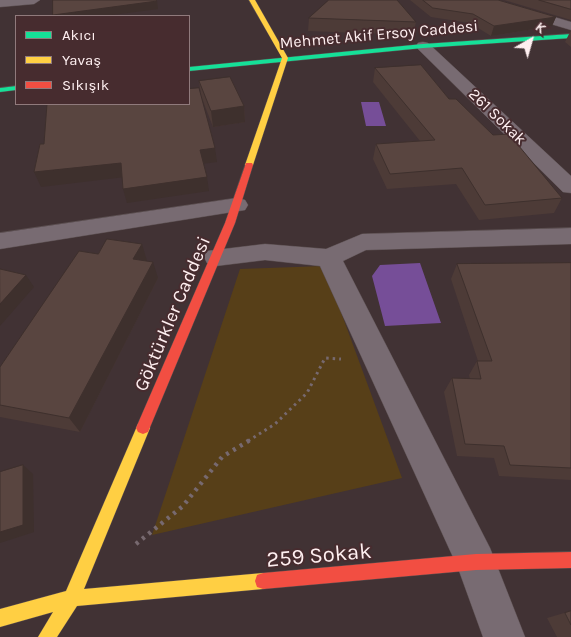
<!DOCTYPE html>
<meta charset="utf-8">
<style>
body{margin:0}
#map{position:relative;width:571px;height:637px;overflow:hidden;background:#413234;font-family:Karla,sans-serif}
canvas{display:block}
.legend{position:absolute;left:15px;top:15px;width:175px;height:90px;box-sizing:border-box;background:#472c2f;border:1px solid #907a7c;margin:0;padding:6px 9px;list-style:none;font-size:15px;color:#feeff0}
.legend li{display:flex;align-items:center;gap:10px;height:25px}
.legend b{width:25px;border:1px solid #907a7c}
.north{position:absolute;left:506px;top:15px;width:50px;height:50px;-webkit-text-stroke:4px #472c2f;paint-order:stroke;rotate:38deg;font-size:14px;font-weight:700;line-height:20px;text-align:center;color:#feeff0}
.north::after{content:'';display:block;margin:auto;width:18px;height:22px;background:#feeff0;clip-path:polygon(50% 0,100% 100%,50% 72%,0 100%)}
</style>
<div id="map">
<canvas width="571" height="637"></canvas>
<ul class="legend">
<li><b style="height:6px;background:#16e098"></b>Akıcı</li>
<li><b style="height:6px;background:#ffcf43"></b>Yavaş</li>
<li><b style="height:6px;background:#f24e42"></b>Sıkışık</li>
</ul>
<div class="north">K</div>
</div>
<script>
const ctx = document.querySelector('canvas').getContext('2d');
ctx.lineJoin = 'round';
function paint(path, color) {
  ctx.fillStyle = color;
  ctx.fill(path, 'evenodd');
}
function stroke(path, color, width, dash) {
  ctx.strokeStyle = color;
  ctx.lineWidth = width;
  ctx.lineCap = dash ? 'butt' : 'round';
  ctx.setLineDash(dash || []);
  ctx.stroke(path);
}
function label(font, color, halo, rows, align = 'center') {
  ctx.font = font + ' Karla,sans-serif';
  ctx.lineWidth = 4;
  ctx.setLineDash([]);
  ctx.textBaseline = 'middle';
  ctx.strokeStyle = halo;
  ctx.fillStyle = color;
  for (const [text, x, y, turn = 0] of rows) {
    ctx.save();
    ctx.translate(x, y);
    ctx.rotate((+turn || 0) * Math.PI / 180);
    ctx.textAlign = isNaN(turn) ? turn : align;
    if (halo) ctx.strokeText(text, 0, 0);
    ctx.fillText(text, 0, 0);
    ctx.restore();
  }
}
paint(new Path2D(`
 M324,266L402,478L152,535L240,269Z`), '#573f18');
paint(new Path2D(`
 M361,102H379L386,126H366Z
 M420,263L441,323L385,326L372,276L380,265Z`), '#764e98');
const street = new Path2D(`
 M0,0H40L34,4L0,7Z
 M478,0H497L571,22V30L480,3Z
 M423,42L428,43L571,176V193L563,192L418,49L416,46L418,43Z
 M237,198L245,200L248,205L245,210L0,249V233Z
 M571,228V244L366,250L343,261L490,548L525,637H483L458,568L320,266L265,260L216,266L207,263L204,257L207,251L265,244L326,249L362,234Z`);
const fast = new Path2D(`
 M571,34V38L423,48L189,71V67L423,44Z
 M16,86V90L0,92V88Z`);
const slow = new Path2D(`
 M249,0H255L288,58L253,165L249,167L245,165L282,58Z
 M143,422L148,424L150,428L84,589L263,573L269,575L271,581L269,587L263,589L77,606L57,637H38L53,612L0,627V609L66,591L138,424Z`);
const jam = new Path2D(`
 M246,163H252L253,165L235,223L148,432L143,434L138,432L136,428L225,223Z
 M571,552V568L476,570L263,589L257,587L255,581L257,575L263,573L476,554Z`);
stroke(street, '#5a4e4f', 1);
stroke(fast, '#5a4e4f', 1);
stroke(slow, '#5a4e4f', 1);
stroke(jam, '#5a4e4f', 1);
stroke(new Path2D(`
 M248,441L275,424L307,393L325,358L341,359`), '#77696f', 3, [2.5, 4]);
stroke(new Path2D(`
 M136,544L183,506L222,457L250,440`), '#77696f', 4.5, [3, 5]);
paint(street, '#786b72');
paint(fast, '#16e098');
paint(slow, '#ffcf43');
paint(jam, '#f24e42');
paint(new Path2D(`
 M410,0H498L556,17L552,26L491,36L470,23L431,17Z
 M504,0H571V20Z
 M309,18L416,22L413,35L308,31Z
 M571,31V47L565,42L570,32Z
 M375,68L449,99L493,135L562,198L554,213L479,220L456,184L387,189L373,159L376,144L420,141L373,82Z
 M199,81L244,106L245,122L213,127L201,96Z
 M147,261L158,278L80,432L0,417V367Z
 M571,263V480L499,476L494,458L457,456L444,392L452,378L470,379L469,375L477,361H478L451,279L457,264Z
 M571,611V637H557L547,618Z`), '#4d3b37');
paint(new Path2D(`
 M157,1L158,9L105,16H54L53,15Z
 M556,17L552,26L491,36L494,26Z
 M244,106L245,122L213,127L211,111Z
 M215,148L217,162L202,164L200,150Z
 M121,163L125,177L41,187L34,172Z
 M207,177L209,191L127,203L123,189Z
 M142,244L147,261L133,259Z
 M153,262L158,278L80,432L69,418Z
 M26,275L34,287L0,326V304Z
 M23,465L33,474L34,532L0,543V532Z`), '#3e302d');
const building = new Path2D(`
 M53,0H156L157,1L53,15Z
 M329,0H397L416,22L309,18Z
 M423,0H498L556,17L494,26L473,14L433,8Z
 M539,0H571V9Z
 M421,65L449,99H456L493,135L509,134L562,198L485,205L462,168L390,174L376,144L435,140L375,68Z
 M230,77L244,106L211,111L199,81Z
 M199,88L215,148L200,150L207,177L123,189L121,163L34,172L40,144H44L47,104H189V89Z
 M107,239L142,244L133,259L153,262L69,418L0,405V367L79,251L98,254Z
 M571,263V468L510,465L504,446L465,444L452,378L481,379L477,361H492L457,264Z
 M0,269L26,275L0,304Z
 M23,465V525L0,532V472Z
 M571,611V625L565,613Z`);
paint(building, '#594540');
stroke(building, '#3e302d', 1);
label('16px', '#feeff0', '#472c2f', [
 ["Mehmet Akif Ersoy Caddesi",379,35,-5],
 ["261 Sokak",497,117,44]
]);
label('19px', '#feeff0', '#472c2f', [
 ["Göktürkler Caddesi",173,314,-67]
]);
label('22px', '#feeff0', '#472c2f', [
 ["259 Sokak",319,556,-5]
]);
</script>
